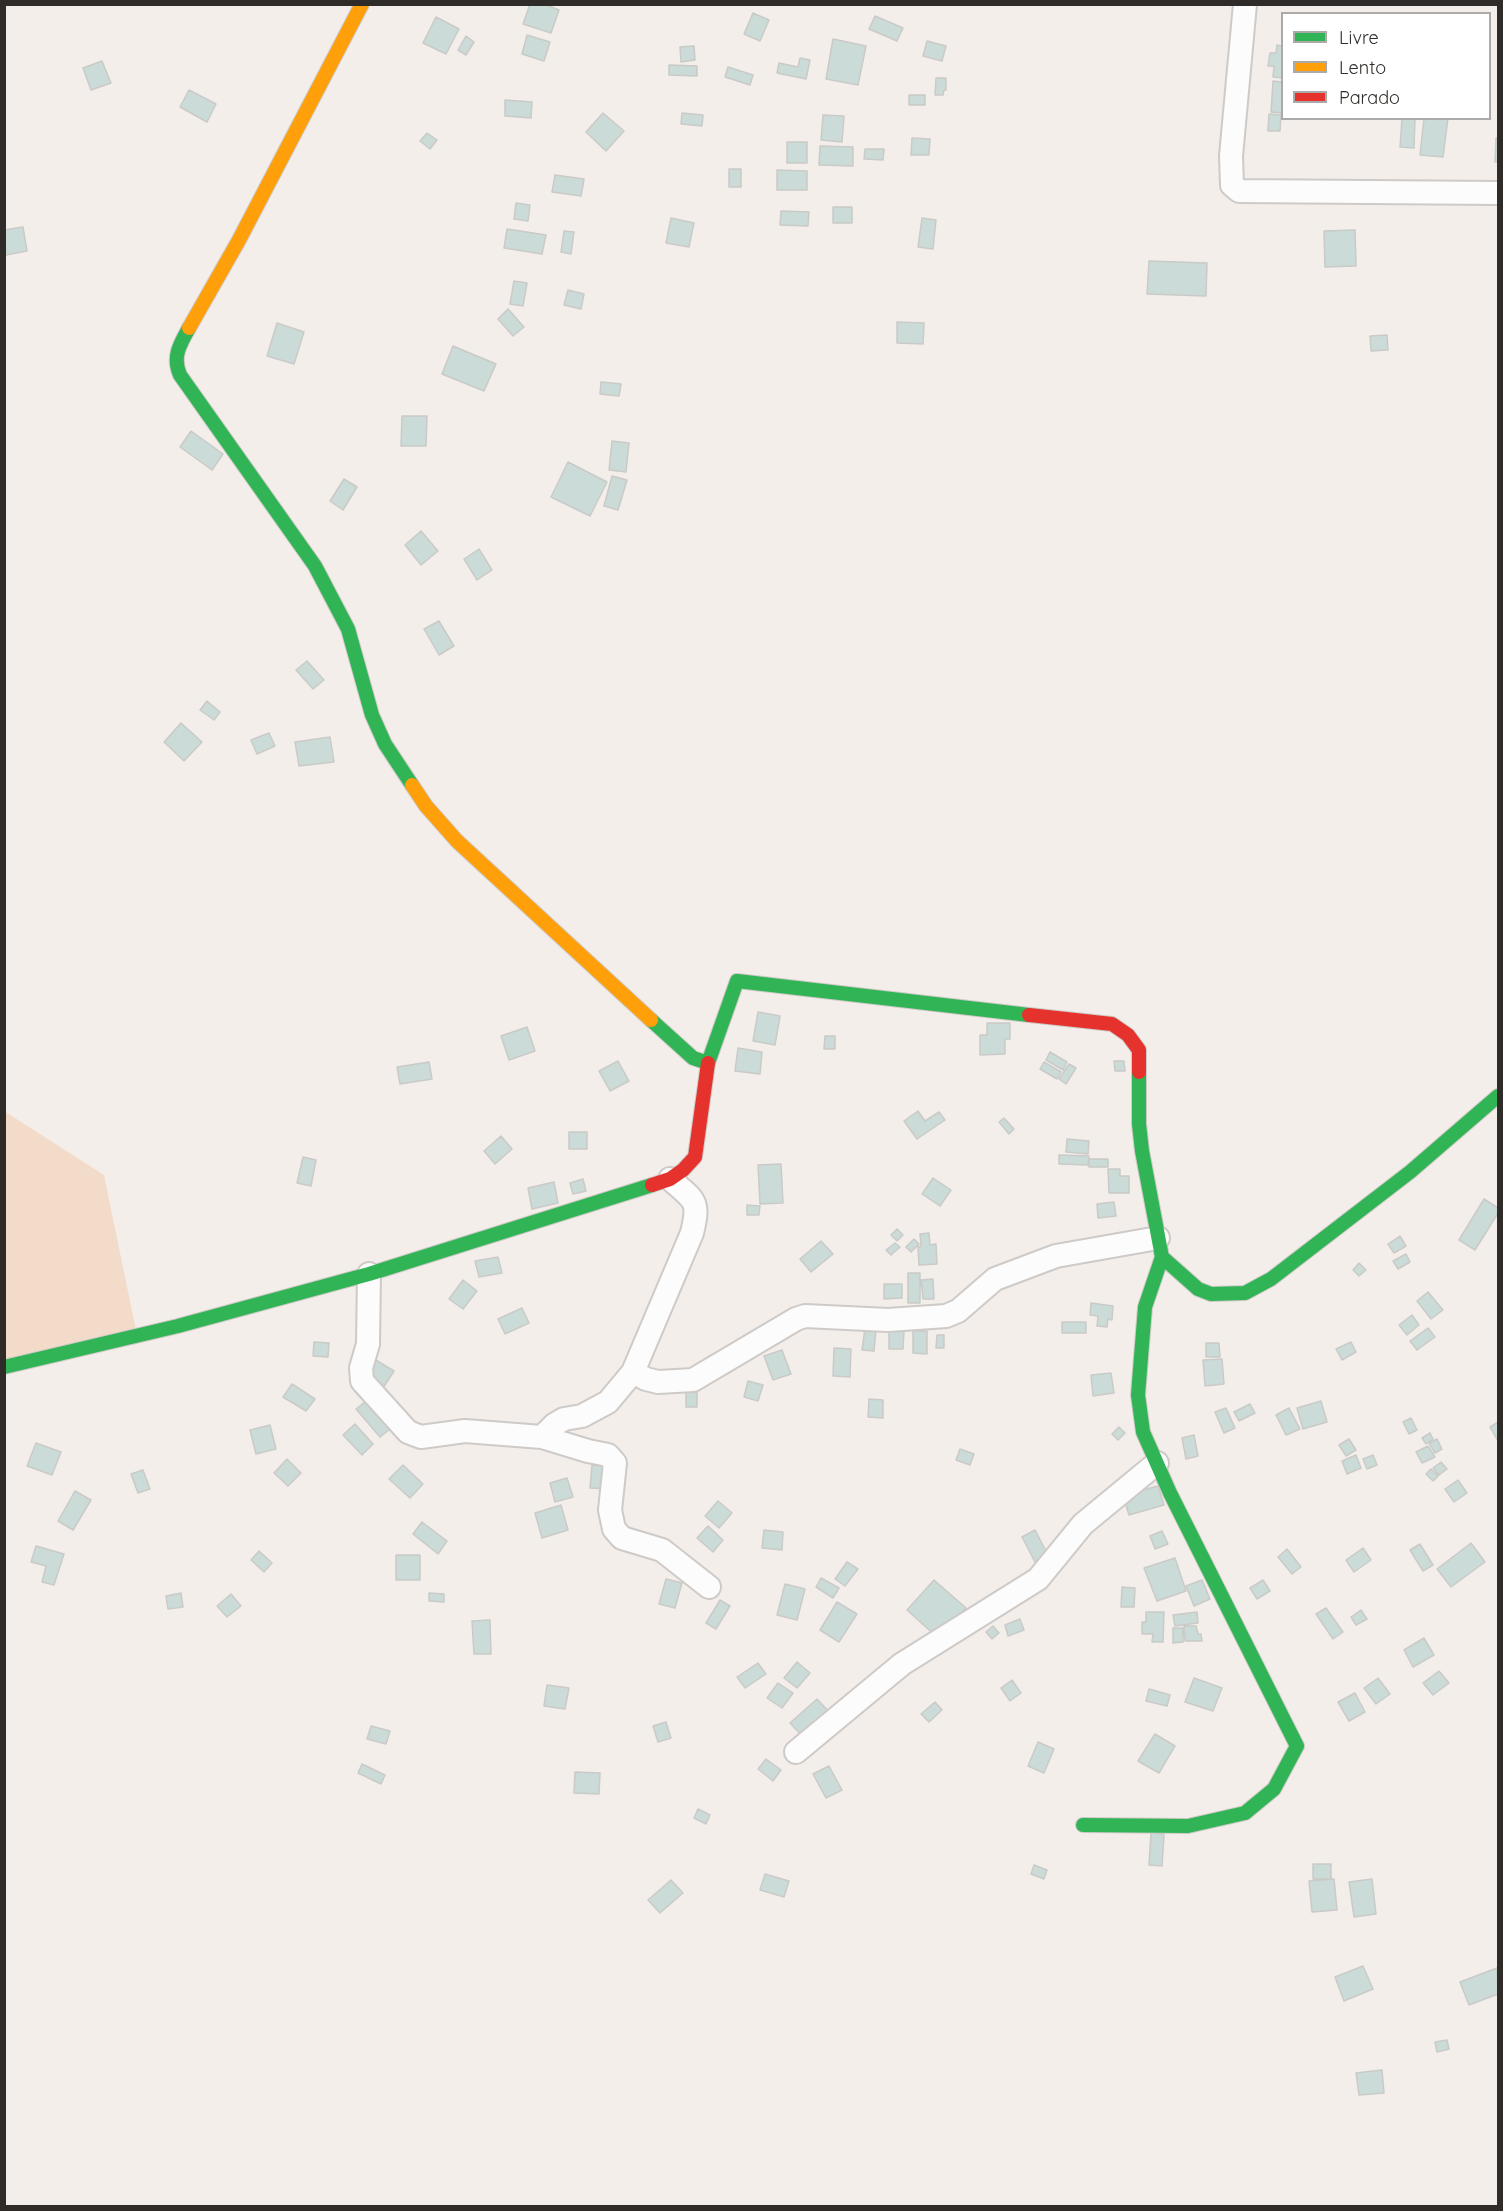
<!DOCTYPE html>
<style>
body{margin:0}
#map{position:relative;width:1503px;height:2211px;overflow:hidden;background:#f3eeea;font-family:Quicksand,sans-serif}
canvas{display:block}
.frame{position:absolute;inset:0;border:6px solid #2f2b28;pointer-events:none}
.legend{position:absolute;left:1281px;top:12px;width:210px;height:108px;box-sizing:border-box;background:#fff;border:2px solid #acaaa9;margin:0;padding:8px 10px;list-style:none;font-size:18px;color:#2f2b28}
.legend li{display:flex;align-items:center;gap:12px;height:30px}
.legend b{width:30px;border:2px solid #acaaa9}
</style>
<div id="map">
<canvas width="1503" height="2211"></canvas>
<div class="frame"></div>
<ul class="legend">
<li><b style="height:8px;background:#30b455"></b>Livre</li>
<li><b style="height:8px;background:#ff9f0a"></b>Lento</li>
<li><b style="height:8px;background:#e5322d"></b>Parado</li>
</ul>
</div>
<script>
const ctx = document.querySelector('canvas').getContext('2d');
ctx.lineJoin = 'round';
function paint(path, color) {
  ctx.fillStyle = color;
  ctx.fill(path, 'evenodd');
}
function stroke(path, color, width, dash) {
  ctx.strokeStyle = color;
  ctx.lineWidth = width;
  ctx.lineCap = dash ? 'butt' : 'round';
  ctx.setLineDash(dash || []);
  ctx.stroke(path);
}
paint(new Path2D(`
 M4,1111L104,1175L137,1335L5,1367Z`), '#f2dcc9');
const building = new Path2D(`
 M530,4H544L559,10L551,33L523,24Z
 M753,13L769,20L760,41L744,34Z
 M875,16L903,28L897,41L869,29Z
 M436,17L459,29L446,54L423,43Z
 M527,35L550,42L544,61L522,54Z
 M466,36L474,42L466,55L458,50Z
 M833,39L866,46L858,85L826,79Z
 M927,41L946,46L942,61L923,56Z
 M1277,45L1282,46V78L1273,77L1274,66H1268L1270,53H1276Z
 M694,46L695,60L681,62L680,47Z
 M800,58L810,60L806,79L777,73L779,63L798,67Z
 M102,61L111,83L91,90L83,68Z
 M669,65L697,66V76L669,75Z
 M728,67L753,75L750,85L725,77Z
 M936,78H946V90H944L943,95H935Z
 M1273,81L1282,82V113L1271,112Z
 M189,90L216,104L207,122L180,107Z
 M909,95H925V105H909Z
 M505,100L532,102L531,118L505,116Z
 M603,113L624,131L606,151L586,132Z
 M682,113L703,115L702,126L681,124Z
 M1269,114L1281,115L1280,131H1268Z
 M823,115L844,116L842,142L821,140Z
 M1402,118L1415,119L1414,148L1400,147Z
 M1424,118H1448L1443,157L1420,155Z
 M427,133L437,140L430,149L420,141Z
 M912,138L930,139L929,155H911Z
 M1496,138H1498V162H1495Z
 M787,142H807V163H787Z
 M820,146L853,147V166L819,165Z
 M865,149H884L883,160L864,159Z
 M729,169H741V187H729Z
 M777,170L807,171V190H777Z
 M555,175L584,179L581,196L552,192Z
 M516,203L530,205L528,221L514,219Z
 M833,207H852V223H833Z
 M781,211L809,212L808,226L780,225Z
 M671,218L694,223L689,247L666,243Z
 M922,218L936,220L933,249L918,247Z
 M23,227L27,251L6,255L4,230Z
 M507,229L546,235L542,254L504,248Z
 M1355,230L1356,266L1325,267L1324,231Z
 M564,231L574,232L571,254L561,252Z
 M1149,261L1207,263L1206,296L1147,294Z
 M514,281L527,283L523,306L510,304Z
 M568,290L584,294L581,309L564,305Z
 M508,309L524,327L513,336L498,319Z
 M897,322L924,323L923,344L897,343Z
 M277,323L304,332L294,364L267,356Z
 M1387,335L1388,350L1371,351L1370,336Z
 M453,346L496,364L484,391L442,374Z
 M601,382L621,384L619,396L600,394Z
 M402,416H427L426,446H401Z
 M191,431L223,454L212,470L180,447Z
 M612,441L629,443L626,472L609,470Z
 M568,462L607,482L590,516L551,497Z
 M612,476L627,480L618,510L604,506Z
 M344,479L357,487L343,510L330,501Z
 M421,531L438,551L421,565L405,545Z
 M479,549L492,570L477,580L464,559Z
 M439,621L454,646L439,655L424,629Z
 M307,661L324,680L313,689L296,670Z
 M207,701L220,712L214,720L200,710Z
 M181,723L202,742L184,761L164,742Z
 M269,733L275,746L257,754L251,740Z
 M330,737L334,762L299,766L295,742Z
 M758,1012L780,1016L775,1045L753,1041Z
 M987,1023H1010V1039H1005V1054L980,1055V1035H987Z
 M527,1027L535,1051L509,1060L501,1036Z
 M825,1036H835V1049H824Z
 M738,1048L762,1052L760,1074L735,1071Z
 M1050,1052L1067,1062L1063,1070L1046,1060Z
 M618,1061L629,1081L610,1091L599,1071Z
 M1114,1061H1124L1125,1071H1115Z
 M429,1062L432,1079L400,1084L397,1067Z
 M1044,1062L1061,1072L1057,1079L1040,1069Z
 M1069,1064L1076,1068L1066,1084L1059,1079Z
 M918,1111L925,1121L939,1112L945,1120L917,1139L904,1121Z
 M1004,1118L1014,1129L1009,1134L999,1122Z
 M569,1132H587V1149H569Z
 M501,1136L512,1149L495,1164L484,1151Z
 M1067,1139L1089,1141L1088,1154L1066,1152Z
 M1059,1155L1089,1156L1088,1165L1059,1164Z
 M303,1157L316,1160L311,1186L297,1183Z
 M1089,1159H1108V1167H1089Z
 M781,1164L783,1203L760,1204L758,1165Z
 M1108,1169H1120V1176H1129V1193H1109Z
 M933,1178L951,1190L940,1206L922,1194Z
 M583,1179L586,1191L573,1194L570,1183Z
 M554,1182L558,1203L532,1209L528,1188Z
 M1484,1199L1498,1208V1213L1475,1250L1459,1240Z
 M1114,1202L1116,1216L1098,1218L1097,1204Z
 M747,1205L760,1206L759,1215H747Z
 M897,1229L903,1235L897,1241L891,1235Z
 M929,1233L930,1245L936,1244L937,1264L919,1265L918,1247L921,1246L920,1234Z
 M1400,1236L1406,1246L1394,1253L1388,1244Z
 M914,1239L919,1244L911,1252L906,1247Z
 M821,1241L833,1254L811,1272L800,1259Z
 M895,1243L900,1247L891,1255L886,1250Z
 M1406,1254L1410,1262L1398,1269L1393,1261Z
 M498,1257L502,1273L479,1277L475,1261Z
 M1359,1263L1366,1270L1359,1276L1353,1270Z
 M908,1273H920V1303H908Z
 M933,1279L934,1299H923L921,1280Z
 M463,1280L477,1291L463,1309L449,1299Z
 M884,1284H902V1298L884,1299Z
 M1428,1292L1443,1310L1431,1319L1417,1301Z
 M1091,1303L1113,1306L1112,1320L1108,1319L1107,1327L1097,1326L1098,1316L1090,1315Z
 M522,1308L529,1323L505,1334L498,1319Z
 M1412,1315L1419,1325L1407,1335L1399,1325Z
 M1062,1322H1086V1333H1062Z
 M865,1328L876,1329L874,1351L862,1350Z
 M1428,1328L1435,1337L1417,1350L1410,1341Z
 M889,1330L904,1331L903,1349H889Z
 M913,1331H927V1354L913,1353Z
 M937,1335H944V1348H936Z
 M314,1342L329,1343L328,1357L313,1356Z
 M1351,1342L1356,1352L1342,1360L1336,1349Z
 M1206,1343H1219L1220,1357H1206Z
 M834,1348L851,1349L850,1377L833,1376Z
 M782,1350L791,1374L773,1380L764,1356Z
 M374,1359L394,1371L383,1388L364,1376Z
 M1222,1359L1224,1384L1205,1386L1203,1360Z
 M1111,1373L1114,1393L1093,1396L1091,1375Z
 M748,1381L763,1385L758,1401L744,1397Z
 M292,1384L315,1399L306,1411L283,1397Z
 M686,1386H697V1407H686Z
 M371,1397L395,1425L380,1437L356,1409Z
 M869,1399L883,1400V1418L868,1417Z
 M1321,1401L1327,1422L1303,1429L1297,1408Z
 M1250,1404L1255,1413L1239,1421L1234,1412Z
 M1226,1408L1235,1428L1224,1433L1215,1412Z
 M1289,1408L1300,1429L1286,1435L1276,1415Z
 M1411,1418L1417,1430L1409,1434L1403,1422Z
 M1498,1422V1441L1490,1427Z
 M355,1424L373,1444L362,1455L343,1435Z
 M270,1425L276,1449L256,1454L250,1430Z
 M1119,1427L1125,1433L1118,1440L1112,1434Z
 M1430,1433L1433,1439L1426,1444L1422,1438Z
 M1194,1435L1198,1456L1186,1459L1182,1438Z
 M1349,1439L1356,1450L1346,1456L1339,1445Z
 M1437,1439L1442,1449L1435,1453L1429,1443Z
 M36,1443L61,1452L52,1475L27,1466Z
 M1428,1446L1435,1457L1422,1463L1416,1452Z
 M960,1449L974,1454L970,1465L956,1460Z
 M1356,1455L1361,1468L1347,1474L1342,1461Z
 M1373,1455L1377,1465L1367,1469L1363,1459Z
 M287,1459L301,1473L288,1486L274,1473Z
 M1441,1462L1447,1469L1439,1475L1433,1468Z
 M403,1465L423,1484L410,1498L389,1479Z
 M592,1465L610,1466L608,1489L590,1488Z
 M1431,1469L1438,1476L1433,1481L1426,1474Z
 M143,1470L150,1489L138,1493L131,1474Z
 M567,1478L573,1497L555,1502L550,1483Z
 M1458,1480L1467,1493L1454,1502L1445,1489Z
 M1158,1486L1164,1505L1129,1515L1123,1495Z
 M75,1491L91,1500L73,1530L58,1521Z
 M718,1501L732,1513L719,1528L705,1516Z
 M561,1505L568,1530L542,1538L535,1513Z
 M422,1522L447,1541L438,1554L413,1534Z
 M708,1526L723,1540L713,1552L697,1538Z
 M764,1530L783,1532L782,1550L762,1548Z
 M1035,1530L1048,1555L1035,1562L1022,1537Z
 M1162,1531L1168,1544L1155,1549L1150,1536Z
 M1471,1543L1485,1562L1451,1587L1437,1569Z
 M1420,1544L1433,1565L1423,1571L1410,1550Z
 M36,1546L64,1554L54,1585L42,1582L46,1566L31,1562Z
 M1363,1548L1371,1560L1354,1572L1346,1560Z
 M1287,1549L1301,1567L1292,1574L1278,1557Z
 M259,1551L272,1563L264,1572L251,1560Z
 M396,1555H420V1580H396Z
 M1175,1558L1186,1591L1157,1601L1144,1568Z
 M847,1562L858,1569L845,1586L835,1579Z
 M821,1578L839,1588L833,1598L816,1587Z
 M666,1579L682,1583L675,1608L659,1604Z
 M934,1580L966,1608L938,1638L907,1610Z
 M1202,1580L1210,1599L1194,1606L1186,1586Z
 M1263,1580L1270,1591L1257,1599L1250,1588Z
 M785,1584L805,1589L797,1620L777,1615Z
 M1122,1587L1135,1588L1134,1607H1121Z
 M181,1593L183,1607L168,1609L166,1596Z
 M429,1593L444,1594V1602L429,1601Z
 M231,1594L241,1606L227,1617L217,1606Z
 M720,1600L730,1606L716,1629L706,1623Z
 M837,1602L857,1614L839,1642L820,1630Z
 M1326,1608L1343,1632L1333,1639L1316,1614Z
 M1361,1610L1367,1619L1356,1625L1351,1617Z
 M1146,1612H1164L1163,1642H1152L1153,1634H1142V1622H1146Z
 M1197,1612L1198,1623L1175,1626L1173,1615Z
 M1020,1619L1024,1630L1008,1636L1005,1625Z
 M490,1620L491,1654H474L472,1621Z
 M993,1626L999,1633L992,1639L986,1632Z
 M1184,1626H1196L1198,1634H1201L1202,1641H1185Z
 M1173,1628H1183V1642L1173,1643Z
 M1424,1638L1434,1655L1413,1667L1404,1650Z
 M797,1662L810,1673L797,1688L784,1678Z
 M758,1663L766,1674L745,1688L737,1677Z
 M1439,1671L1449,1683L1433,1695L1423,1683Z
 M1194,1678L1222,1688L1213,1711L1185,1702Z
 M1378,1678L1390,1694L1376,1704L1364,1688Z
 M1012,1680L1021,1693L1010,1701L1001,1688Z
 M778,1683L793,1693L782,1708L767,1698Z
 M547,1685L569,1688L565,1709L544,1706Z
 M1149,1689L1170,1695L1167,1706L1146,1701Z
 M1355,1693L1365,1712L1349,1721L1338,1702Z
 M817,1699L831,1714L804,1738L790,1723Z
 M935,1702L942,1710L929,1722L921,1714Z
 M666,1722L671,1738L658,1742L653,1726Z
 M371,1726L390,1731L386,1744L367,1739Z
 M1155,1734L1175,1746L1159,1773L1138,1761Z
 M1038,1742L1054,1749L1044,1773L1028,1766Z
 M766,1759L781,1770L773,1781L758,1769Z
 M362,1764L385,1775L381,1784L358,1773Z
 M829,1766L842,1790L826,1798L813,1774Z
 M575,1772L600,1773L599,1794L574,1793Z
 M698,1809L710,1815L706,1824L694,1818Z
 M1151,1833L1164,1834L1162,1866L1149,1865Z
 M1313,1864H1331V1879H1313Z
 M1034,1865L1047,1870L1044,1879L1031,1874Z
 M765,1874L789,1881L784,1897L760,1890Z
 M1334,1879L1337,1910L1312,1912L1309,1881Z
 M1372,1879L1376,1914L1354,1917L1349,1882Z
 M671,1880L683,1893L660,1913L648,1900Z
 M1363,1966L1373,1989L1344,2001L1335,1977Z
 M1497,1968L1498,1994L1469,2005L1460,1982Z
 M1447,2040L1449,2049L1437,2052L1435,2042Z
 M1382,2070L1384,2093L1359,2095L1356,2073Z`);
paint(building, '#cbdbd7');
stroke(building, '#cacac8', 1.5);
const street = new Path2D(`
 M1245,4L1231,156L1232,185L1239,191L1498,193
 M369,1274L368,1344L361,1368L362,1381L408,1432L421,1437L465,1431L542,1437L588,1451L608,1455L615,1463L610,1510L614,1529L622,1538L662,1550L709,1587
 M633,1372L646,1379L658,1382L693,1380L796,1319L805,1316L888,1320L946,1316L958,1311L995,1279L1056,1256L1158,1238
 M542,1437L554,1425L564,1419L582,1416L608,1402L633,1372L692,1233C700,1200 695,1201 670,1179
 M796,1752L902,1664L1038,1579L1083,1524L1157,1463`);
const fast = new Path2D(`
 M189,328C180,344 172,357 180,375L315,566L348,629L372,715L385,744L412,785
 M651,1020L693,1058L708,1063L737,981L1029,1015
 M1139,1072V1124L1142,1151L1162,1257L1198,1289L1211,1294L1245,1293L1271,1279L1410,1172L1498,1096
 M4,1367L178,1326L369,1274L652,1185
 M1083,1825L1188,1826L1245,1813L1274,1789L1297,1746L1170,1493L1143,1432L1138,1395L1145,1307L1162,1257`);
const slow = new Path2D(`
 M189,328L239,240L362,4
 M412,785L426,806L457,841L651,1020`);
const jam = new Path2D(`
 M1029,1015L1112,1024L1128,1035L1139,1050V1072
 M652,1185L670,1179L683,1170L695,1157L708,1063`);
stroke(street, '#cecac7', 26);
stroke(fast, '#cecac7', 16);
stroke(slow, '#cecac7', 16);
stroke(jam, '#cecac7', 16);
stroke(street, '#fdfcfc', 22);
stroke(fast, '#30b455', 14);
stroke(slow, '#ff9f0a', 14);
stroke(jam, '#e5322d', 14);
</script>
